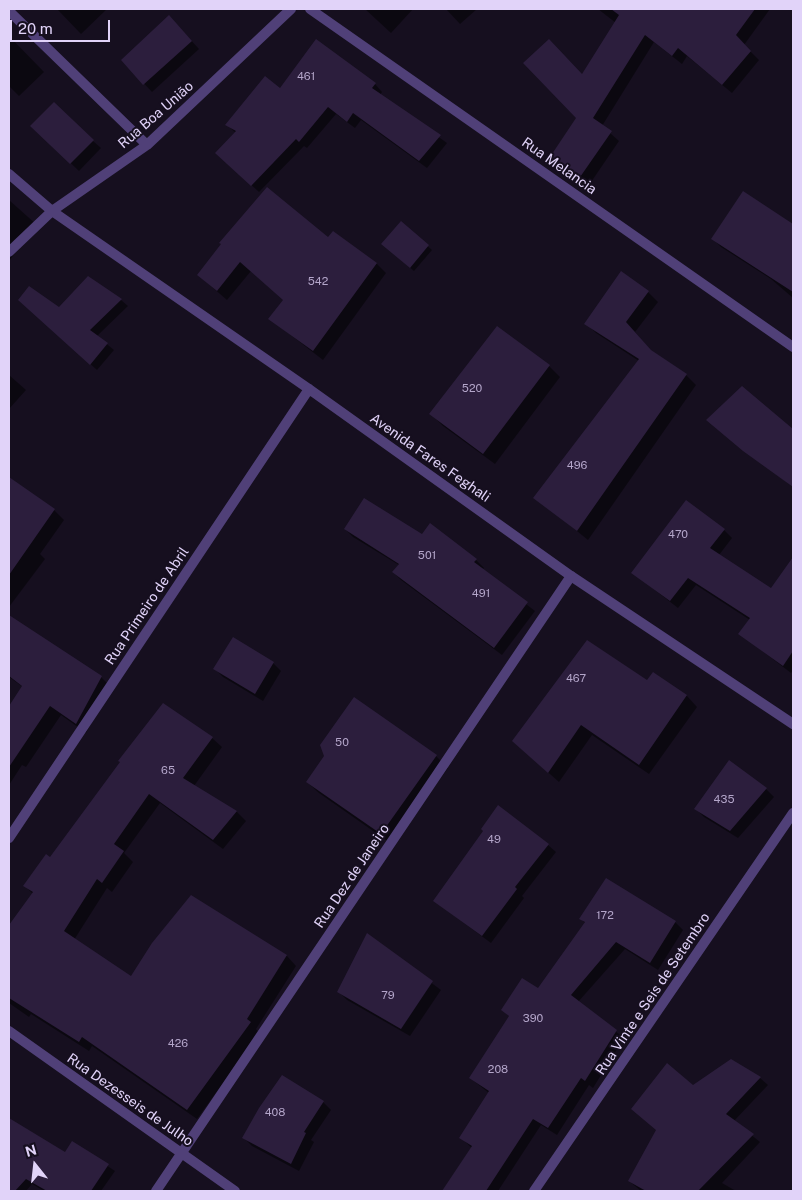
<!DOCTYPE html>
<meta charset="utf-8">
<style>
body{margin:0}
#map{position:relative;width:802px;height:1200px;overflow:hidden;background:#160f1f;font-family:"Public Sans",sans-serif}
canvas{display:block}
.frame{position:absolute;inset:0;border:10px solid #e1d3f9;pointer-events:none}
.north{position:absolute;left:10px;top:1140px;width:50px;height:50px;-webkit-text-stroke:4px #160f1f;paint-order:stroke;rotate:344deg;font-size:14px;font-weight:700;line-height:20px;text-align:center;color:#e1d3f9}
.north::after{content:'';display:block;margin:auto;width:18px;height:22px;background:#e1d3f9;clip-path:polygon(50% 0,100% 100%,50% 72%,0 100%)}
.scale{position:absolute;left:10px;top:20px;width:100px;height:22px;box-sizing:border-box;border:2px solid #e1d3f9;border-top:0;padding-left:6px;font-size:15px;line-height:18px;white-space:nowrap;color:#e1d3f9;-webkit-text-stroke:4px #160f1f;paint-order:stroke}
</style>
<div id="map">
<canvas width="802" height="1200"></canvas>
<div class="frame"></div>
<div class="north">N</div>
<div class="scale">20 m</div>
</div>
<script>
const ctx = document.querySelector('canvas').getContext('2d');
ctx.lineJoin = 'round';
function paint(path, color) {
  ctx.fillStyle = color;
  ctx.fill(path, 'evenodd');
}
function stroke(path, color, width, dash) {
  ctx.strokeStyle = color;
  ctx.lineWidth = width;
  ctx.lineCap = dash ? 'butt' : 'round';
  ctx.setLineDash(dash || []);
  ctx.stroke(path);
}
function label(font, color, halo, rows, align = 'center') {
  ctx.font = font + ' "Public Sans",sans-serif';
  ctx.lineWidth = 4;
  ctx.setLineDash([]);
  ctx.textBaseline = 'middle';
  ctx.strokeStyle = halo;
  ctx.fillStyle = color;
  for (const [text, x, y, turn = 0] of rows) {
    ctx.save();
    ctx.translate(x, y);
    ctx.rotate((+turn || 0) * Math.PI / 180);
    ctx.textAlign = isNaN(turn) ? turn : align;
    if (halo) ctx.strokeText(text, 0, 0);
    ctx.fillText(text, 0, 0);
    ctx.restore();
  }
}
paint(new Path2D(`
 M57,9H107L81,34Z
 M365,9H413L391,33Z
 M446,9H477L460,24Z
 M598,9H770L744,45L759,60L732,93L687,56L682,64L654,42L602,126L619,141L587,188L559,169L550,160L578,118L583,76L616,23Z
 M177,25L199,49L152,92L122,60Z
 M9,36L44,72L19,96L9,86Z
 M375,84L382,92L380,95L447,143L427,168L361,120L355,128L336,114L307,148L304,146L259,192L224,160L236,133L227,125L280,90Z
 M32,126L93,141L101,148L79,171Z
 M743,193L793,225V298L771,279L721,247L713,239Z
 M9,200L37,225L9,261Z
 M401,223L432,250L414,271L387,248Z
 M333,233L377,264L386,273L323,360L270,319L284,300L251,271L227,300L198,275L222,244L329,239Z
 M648,292L658,302L635,332L653,353L686,375L696,385L588,540L535,497L639,361L596,333L586,323Z
 M121,300L128,306L97,336L114,350L97,370L26,306L59,309Z
 M549,366L560,377L495,464L443,426L431,414Z
 M9,375L26,390L9,409Z
 M742,388L793,431V487L716,428Z
 M9,479L54,510L64,520L40,554L45,559L9,607Z
 M345,529L422,535L476,560L484,568L482,570L535,611L502,655L401,580L393,572L399,565L353,537Z
 M724,530L732,538L719,555L771,590L791,563L793,564V670L791,673L740,634L750,620L696,585L678,608L633,573Z
 M9,616L101,677L111,687L86,733L61,715L26,767L22,765L9,785V708L23,687L9,677Z
 M273,663L281,671L263,701L223,677L215,669Z
 M654,673L687,696L697,707L649,774L592,735L559,782L524,751L648,682Z
 M354,699L436,756L448,768L393,845L319,793L307,782L325,756Z
 M212,738L222,747L194,786L237,812L246,821L223,849L160,803L124,853L133,862L112,892L107,888L74,940L131,978L192,897L287,956L296,966L256,1029L259,1033L197,1119L92,1046L89,1051L31,1014L29,1017L9,1003V927L33,894L25,886L50,859Z
 M766,789L774,797L738,838L704,817L696,809Z
 M548,845L556,852L522,896L524,898L491,943L434,901Z
 M606,879L675,922L683,930L658,970L625,949L578,1002L624,1038L593,1088L589,1085L557,1135L541,1125L498,1191H444L472,1148L461,1138L489,1093L470,1078L510,1017L503,1010L539,990L585,923L581,919Z
 M367,935L441,990L410,1036L347,1000L339,992Z
 M760,1078L768,1085L734,1121L760,1142L722,1183L736,1191H641L629,1181L657,1130L633,1109L693,1086Z
 M323,1102L331,1110L311,1140L314,1142L299,1171L252,1146L244,1138Z
 M15,1124L65,1153L73,1143L115,1171L101,1191H44L32,1184L26,1191H9V1133Z`), '#0007');
paint(new Path2D(`
 M611,9H755L736,35L751,51L722,85L678,48L672,56L645,35L593,118L612,131L578,180L548,160L576,118L523,63L549,39L582,74L619,15Z
 M169,15L192,41L143,85L121,60Z
 M316,39L376,83L372,88L441,135L419,161L353,113L347,122L328,107L299,142L296,139L251,186L215,153L236,131L225,125L265,76L280,88Z
 M54,102L94,140L70,164L30,126Z
 M267,187L328,237L333,231L377,263L313,351L268,319L283,300L240,262L217,291L197,275L221,244L219,243Z
 M743,191L793,224V292L711,239Z
 M401,221L429,245L410,268L381,244Z
 M621,271L649,291L626,322L651,350L687,374L577,531L533,498L639,359L584,324Z
 M88,276L122,299L90,330L108,343L90,365L18,300L29,286L59,307Z
 M497,326L550,365L483,454L429,414Z
 M742,386L793,429V487L743,451L706,420Z
 M9,477L55,509L9,575Z
 M364,498L422,534L430,523L477,559L474,562L528,602L494,648L392,572L399,564L344,529Z
 M686,500L725,529L710,548L771,588L793,557V651L783,666L738,634L750,618L688,578L670,601L631,573Z
 M9,615L102,676L76,724L50,706L9,767V706L22,686L9,676Z
 M233,637L274,662L255,694L213,669Z
 M587,640L647,680L653,672L687,695L639,765L581,725L548,773L512,741Z
 M354,697L437,755L381,834L306,782L324,756L320,745Z
 M163,703L213,737L183,778L237,811L213,840L149,794L114,844L124,851L102,883L97,879L64,931L131,976L152,943L191,895L287,955L247,1019L251,1022L187,1110L82,1037L79,1042L9,998V925L33,892L23,886L46,854L50,857L120,762L118,761Z
 M729,760L767,788L730,831L694,809Z
 M498,805L549,844L515,887L517,889L482,936L433,901L483,831L481,829Z
 M606,878L676,921L650,963L616,942L571,995L617,1030L585,1081L581,1078L548,1128L533,1119L486,1191H442L472,1146L459,1138L489,1091L469,1078L509,1016L501,1010L522,978L538,988L585,922L579,919Z
 M367,933L433,981L401,1029L337,992Z
 M731,1059L761,1077L726,1114L754,1134L698,1191H646L628,1181L656,1130L631,1109L667,1063L693,1085Z
 M282,1075L324,1101L304,1132L306,1133L291,1164L242,1138L259,1108Z
 M9,1118L65,1152L72,1141L109,1164L91,1191H47L26,1179L15,1191H9Z`), '#2c1e3d');
stroke(new Path2D(`
 M310,9L793,347
 M9,11L147,145
 M9,174L52,211L309,389
 M9,252L52,211L147,145L291,9
 M9,1031L235,1191
 M156,1191L571,576
 M534,1191L793,813`), '#504078', 10);
stroke(new Path2D(`
 M9,838L309,389L571,576L793,724`), '#504078', 10);
label('11px', '#b4a6ca', null, [
 ["461",306,77],
 ["542",318,282],
 ["520",472,389],
 ["496",577,466],
 ["470",678,535],
 ["501",427,556],
 ["491",481,594],
 ["467",576,679],
 ["50",342,743],
 ["65",168,771],
 ["435",724,800],
 ["49",494,840],
 ["172",605,916],
 ["79",388,996],
 ["390",533,1019],
 ["426",178,1044],
 ["208",498,1070],
 ["408",275,1113]
]);
label('14px', '#e1d3f9', '#160f1f', [
 ["Rua Boa União",156,115,-41],
 ["Rua Melancia",559,166,35],
 ["Avenida Fares Feghali",430,458,35],
 ["Rua Primeiro de Abril",147,606,-56],
 ["Rua Dez de Janeiro",352,876,-56],
 ["Rua Vinte e Seis de Setembro",653,994,-56],
 ["Rua Dezesseis de Julho",130,1100,35]
]);
</script>
